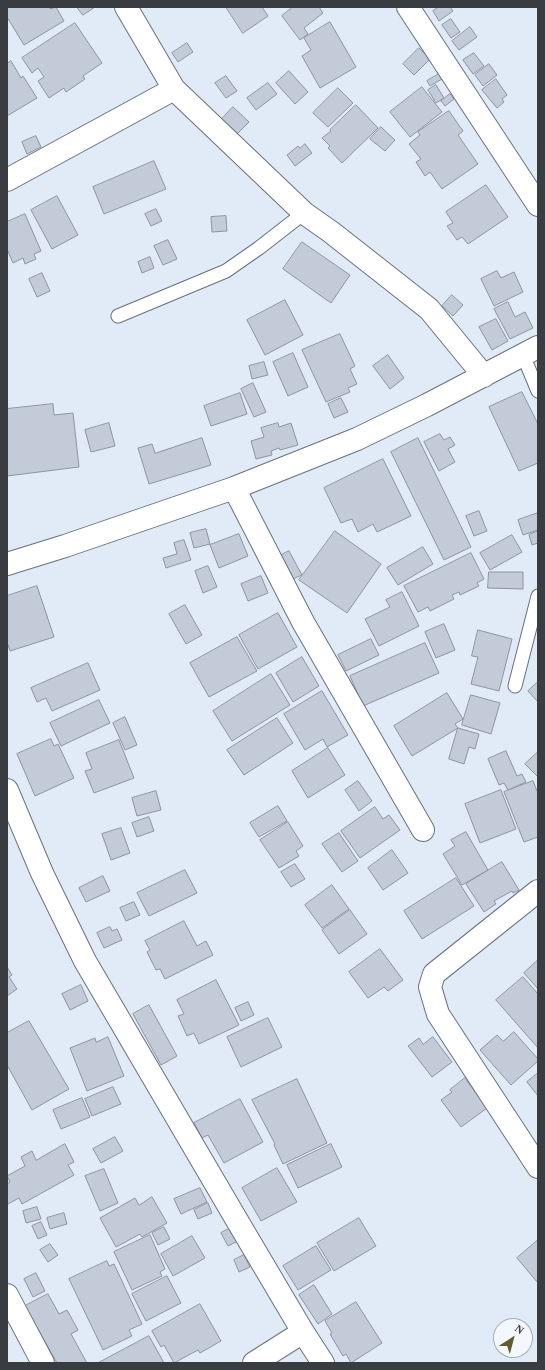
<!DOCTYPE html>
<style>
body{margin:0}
#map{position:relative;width:545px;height:1370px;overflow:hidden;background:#e1ebf8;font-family:Georgia,serif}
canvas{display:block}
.frame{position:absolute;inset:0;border:8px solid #393d42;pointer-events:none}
.north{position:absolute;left:493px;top:1318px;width:40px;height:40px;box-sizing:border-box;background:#f4f7fd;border:1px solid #a9adb2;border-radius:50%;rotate:36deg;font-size:11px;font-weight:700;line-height:16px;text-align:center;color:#393d42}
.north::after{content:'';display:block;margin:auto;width:14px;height:18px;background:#605d2a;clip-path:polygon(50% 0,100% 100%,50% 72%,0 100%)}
</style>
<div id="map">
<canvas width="545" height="1370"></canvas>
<div class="frame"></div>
<div class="north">N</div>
</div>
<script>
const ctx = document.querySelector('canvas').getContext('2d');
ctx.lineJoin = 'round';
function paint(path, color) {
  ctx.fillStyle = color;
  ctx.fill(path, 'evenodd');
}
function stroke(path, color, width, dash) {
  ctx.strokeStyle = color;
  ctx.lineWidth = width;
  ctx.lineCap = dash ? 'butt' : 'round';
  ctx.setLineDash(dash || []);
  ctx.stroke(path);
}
const building = new Path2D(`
 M7,7H49L50,9L56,7L64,21L24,45L7,17Z
 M77,7H95L83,15Z
 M226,7H262L268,16L243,33Z
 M293,7H319L323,13L304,28L308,34L300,40L282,16Z
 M439,7H450L453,11L439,21L433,11Z
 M451,19L460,32L451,38L442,25Z
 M330,22L356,67L320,88L302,56L311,50L304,38Z
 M75,23L102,63L83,76L85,79L66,92L64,88L49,98L38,81L44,77L38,68L32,73L22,58Z
 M470,27L477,37L459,50L452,41Z
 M187,43L193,52L178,62L172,53Z
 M419,48L430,59L414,75L403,64Z
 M474,53L484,66L473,74L463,60Z
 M11,61L21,78L23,76L37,98L7,116V64Z
 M489,64L497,75L483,86L475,75Z
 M289,71L308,92L295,104L276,83Z
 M439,74L442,79L430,86L427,81Z
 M226,76L237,91L226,98L215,83Z
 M496,79L507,95L502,99L504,102L497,108L482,90Z
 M268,83L277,94L256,110L247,98Z
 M436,85L444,98L436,103L428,90Z
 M422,87L442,112L410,137L390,112Z
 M338,88L353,103L328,127L313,113Z
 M450,94L454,99L445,106L441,101Z
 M356,105L378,128L342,163L328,148L330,146L322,138L331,131L330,130Z
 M233,107L249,122L237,134L222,119Z
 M449,111L463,131L458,135L478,164L442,189L430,172L425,176L416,162L421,159L409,144L420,135L418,132Z
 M381,127L395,140L385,151L370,139Z
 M36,136L41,147L27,154L22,142Z
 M305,144L312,153L295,166L287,155L298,146L300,148Z
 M154,161L166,189L104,214L93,187Z
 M486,185L508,217L468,244L462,237L457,240L447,226L453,223L446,212Z
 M57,196L78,235L52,249L31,210Z
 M156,209L162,221L151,226L145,214Z
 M25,214L41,251L34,254L36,259L25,264L23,258L13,263L7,249V222Z
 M226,216L227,231L212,232L211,217Z
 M168,240L177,259L163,265L154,246Z
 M302,242L350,275L331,303L283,269Z
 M150,257L154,268L142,273L138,262Z
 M497,271L501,278L514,272L523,292L494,306L481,279Z
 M42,273L50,291L37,297L29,279Z
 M452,295L463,305L453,316L442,306Z
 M285,300L303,335L265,355L247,320Z
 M508,302L515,317L525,312L533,328L510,339L494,309Z
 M496,319L508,341L492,350L479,327Z
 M340,334L355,366L350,369L357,384L348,388L350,392L326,402L302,350Z
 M293,353L308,387L288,396L273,362Z
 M388,355L404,378L390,389L373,366Z
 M264,362L268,375L252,379L249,366Z
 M253,383L266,412L254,417L241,389Z
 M522,392L538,424V463L519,471L489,407Z
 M240,393L247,414L211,426L204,406Z
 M341,398L348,412L334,418L328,404Z
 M53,404L54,415L73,413L79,467L7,476V409Z
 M109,423L115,446L91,452L85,430Z
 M278,423L279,427L291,423L298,445L280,450L279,448L271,451L272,455L256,459L251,441L264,437L261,428Z
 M440,434L444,440L450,437L455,445L448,449L455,462L439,471L424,442Z
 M202,438L211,465L149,484L138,448L152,444L155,453Z
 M418,438L471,547L444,560L391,452Z
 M383,459L411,516L377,532L373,524L358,532L352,519L341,523L324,488Z
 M479,511L487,531L474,536L466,516Z
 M538,513V530L523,535L518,520Z
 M206,529L210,544L194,548L190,533Z
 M335,531L381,564L347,613L299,580Z
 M538,531V543L532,545L529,535Z
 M239,534L248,556L219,568L210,545Z
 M512,535L522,552L490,570L480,553Z
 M184,540L191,560L166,568L163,558L177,554L174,543Z
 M423,547L433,564L398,585L387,568Z
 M289,551L302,575L286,582L274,559Z
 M471,553L484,579L477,583L479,586L460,595L459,592L452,595L454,599L430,611L428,607L418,612L404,586Z
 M208,566L217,587L203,593L195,571Z
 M489,572H523V589L488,588Z
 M261,576L268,593L248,601L241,584Z
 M37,586L54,637L10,651L7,642V596Z
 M402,592L419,626L379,646L365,619L390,607L386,600Z
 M185,605L202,635L186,644L169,614Z
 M278,613L297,647L258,669L239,635Z
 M444,624L455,650L436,658L425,632Z
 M478,630L512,639L499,691L471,684L478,657L472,656Z
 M237,637L257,671L209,697L190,663Z
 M371,639L379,655L346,671L338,655Z
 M425,643L439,673L363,706L350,676Z
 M302,657L319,686L293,702L276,673Z
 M88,663L100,690L52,711L46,698L37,702L31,688Z
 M271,674L290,705L232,741L213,711Z
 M538,682V702L528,691Z
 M322,691L348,735L327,747L323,739L305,750L284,714Z
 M447,693L463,719L455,724L458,728L412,756L394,726Z
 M471,695L500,703L491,734L462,725Z
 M99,700L110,723L61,746L50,723Z
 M125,717L137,745L125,750L113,723Z
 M277,718L293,743L244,775L227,750Z
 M458,728L479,734L475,749L469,747L464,764L449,759Z
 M51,739L54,746L58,744L74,778L35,796L17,754Z
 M119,740L134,778L94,793L85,771L92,769L86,753Z
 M328,748L345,775L308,798L292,771Z
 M506,751L517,776L522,774L526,782L508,790L504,783L499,785L488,759Z
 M538,752V777L525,764Z
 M358,781L372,801L359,811L345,790Z
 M533,781L538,793V837L524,842L504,792Z
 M501,790L516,829L480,843L465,804Z
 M156,791L161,810L137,816L132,798Z
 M278,806L287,821L259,837L250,823Z
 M375,807L383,819L389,815L400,830L360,858L341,831Z
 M149,817L154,831L137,837L132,823Z
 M288,822L303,846L296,851L299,856L279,868L260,840Z
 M121,828L130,853L111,860L102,834Z
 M466,832L488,870L462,885L443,854L455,846L451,840Z
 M339,833L358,861L342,872L322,844Z
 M392,850L408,873L383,890L368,868Z
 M502,862L519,890L513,893L512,891L494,901L496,904L484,912L466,884Z
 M295,864L305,879L291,887L281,872Z
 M185,870L197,893L149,916L137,893Z
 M103,876L110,891L86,902L79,888Z
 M456,878L474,906L422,939L404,911Z
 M332,885L349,909L322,928L305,905Z
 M134,902L140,915L126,921L120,908Z
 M350,910L367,934L339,954L322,930Z
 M184,921L197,946L206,941L213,955L165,979L160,969L156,970L147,952L150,950L145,941Z
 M110,927L112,931L117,929L122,940L104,948L97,933Z
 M380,949L403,980L388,991L384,987L368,998L349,972Z
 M538,960V989L524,973Z
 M7,967L12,975L9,977L17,989L7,996Z
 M523,977L538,994V1048L496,1000Z
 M216,980L239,1025L199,1044L194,1033L187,1036L178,1016L184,1014L177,1000Z
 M81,985L88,1001L70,1010L62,994Z
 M248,1002L254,1015L241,1021L235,1008Z
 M149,1005L177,1056L161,1065L133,1014Z
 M268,1018L282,1047L241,1067L227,1037Z
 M29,1021L69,1089L32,1110L7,1065V1033Z
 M514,1032L538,1059V1061L511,1085L480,1050L497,1035L503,1041Z
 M108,1037L124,1076L87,1091L70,1048L95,1038L96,1042Z
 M433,1037L452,1062L432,1077L408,1046L419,1038L423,1044Z
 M538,1073V1096L527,1082Z
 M465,1078L487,1108L461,1127L441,1100L452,1092L450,1090Z
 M297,1079L327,1143L283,1164L274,1145L275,1144L252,1100Z
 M113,1087L121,1104L92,1116L85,1099Z
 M82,1098L90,1117L61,1129L53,1110Z
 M240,1099L263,1142L224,1163L208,1135L202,1138L194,1123Z
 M115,1137L123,1151L101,1163L93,1149Z
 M65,1144L74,1162L68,1165L74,1175L22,1204L19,1198L8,1204L7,1202V1184L10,1182L7,1176L25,1166L21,1157L32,1151L36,1160Z
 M331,1144L342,1167L298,1188L287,1165Z
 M277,1168L297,1202L261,1221L242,1188Z
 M104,1169L118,1203L100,1211L85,1176Z
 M200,1188L207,1202L181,1214L174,1199Z
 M152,1197L167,1223L142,1237L140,1234L116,1247L100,1218L135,1198L139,1205Z
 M208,1203L212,1213L198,1219L194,1210Z
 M37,1207L41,1219L26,1223L23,1211Z
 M64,1213L67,1224L50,1229L47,1218Z
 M359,1218L376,1246L334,1271L317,1243Z
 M41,1222L47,1235L38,1239L32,1226Z
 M164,1227L170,1239L158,1245L152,1233Z
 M233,1227L240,1240L228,1246L221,1233Z
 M150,1235L165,1269L160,1272L162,1276L132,1290L114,1252Z
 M192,1236L205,1258L173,1276L161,1254Z
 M538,1240V1283L517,1258Z
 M50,1244L58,1255L48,1262L40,1250Z
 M316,1246L331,1270L298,1290L283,1266Z
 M244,1255L250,1267L239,1272L234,1260Z
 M107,1261L109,1266L114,1264L142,1324L129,1330L132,1336L103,1350L69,1279Z
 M36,1273L45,1291L33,1297L24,1279Z
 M167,1276L181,1303L146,1321L132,1294Z
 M314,1285L332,1314L318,1324L299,1295Z
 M48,1294L59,1314L67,1310L78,1330L71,1334L87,1363H57L25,1306Z
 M356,1302L382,1343L351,1363L346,1354L343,1356L330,1334L332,1333L325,1321Z
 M200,1304L221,1341L200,1353L198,1350L174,1363L164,1345L161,1347L152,1331Z
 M149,1336L164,1363H98Z`);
paint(building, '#c2cbd7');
stroke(building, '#8c94a0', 1);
const lane = new Path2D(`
 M118,316L226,271L259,248L304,213
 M523,355L538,391
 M515,686L538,596`);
const street = new Path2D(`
 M126,7L174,89L304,213L331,232L429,309L484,376
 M408,7L538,205
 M7,180L174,89
 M234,488L303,622L423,830
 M7,564L65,546L234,488L357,439L427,405L538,347
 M7,790L42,873L85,961L235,1217L303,1332L323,1363
 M538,891L434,974L430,987L438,1014L538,1167
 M7,1295L43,1363
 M254,1363L303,1332`);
stroke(lane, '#69717c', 15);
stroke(street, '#69717c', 24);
stroke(lane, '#fff', 13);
stroke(street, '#fff', 22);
</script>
